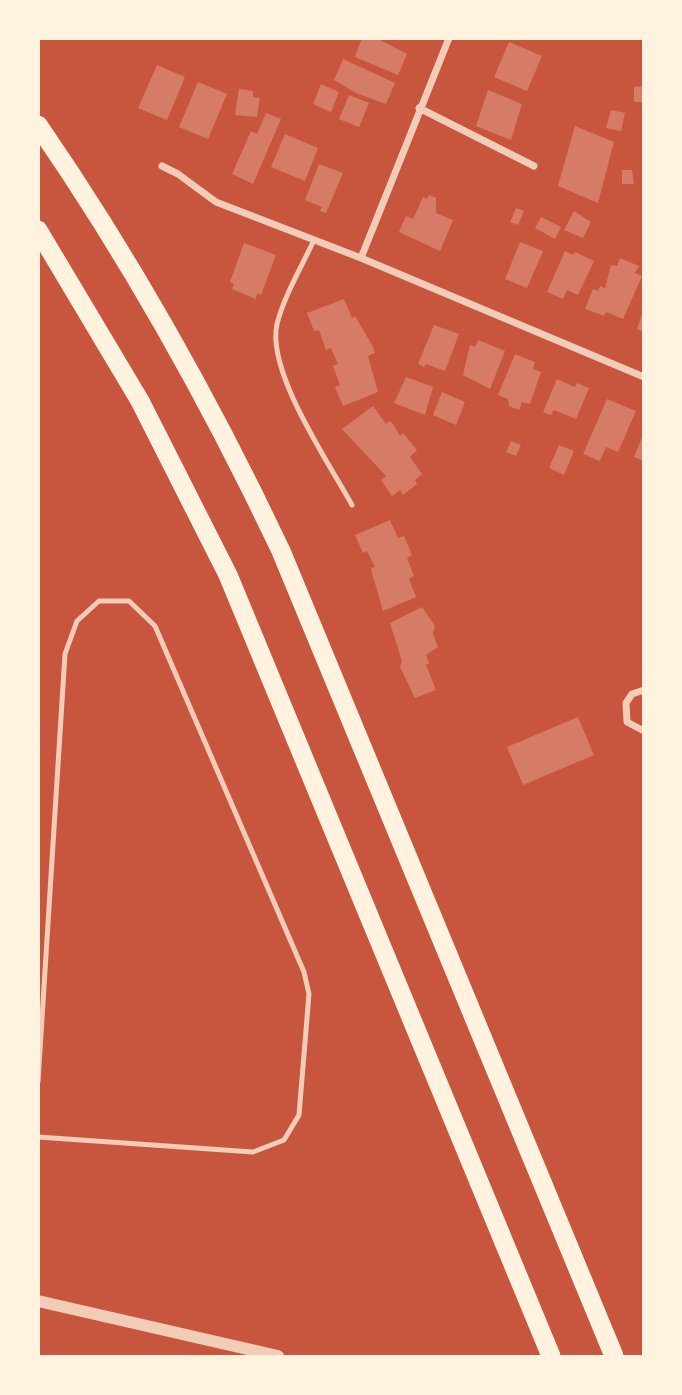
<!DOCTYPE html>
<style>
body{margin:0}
#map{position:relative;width:682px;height:1395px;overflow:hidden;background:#c8553d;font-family:"Fira Sans",sans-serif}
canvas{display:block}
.frame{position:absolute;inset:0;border:40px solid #fff3e0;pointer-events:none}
</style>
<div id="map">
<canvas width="682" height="1395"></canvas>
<div class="frame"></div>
</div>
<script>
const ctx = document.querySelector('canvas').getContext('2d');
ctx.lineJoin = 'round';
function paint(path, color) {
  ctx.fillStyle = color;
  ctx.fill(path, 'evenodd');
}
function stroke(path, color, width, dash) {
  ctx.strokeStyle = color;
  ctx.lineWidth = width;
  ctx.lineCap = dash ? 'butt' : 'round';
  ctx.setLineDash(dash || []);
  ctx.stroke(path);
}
paint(new Path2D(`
 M362,38H376L407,54L398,75L355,57Z
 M509,42L542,56L527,91L494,77Z
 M343,59L395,83L386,104L356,93L334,80Z
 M157,65L185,77L167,120L138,108Z
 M198,82L227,94L208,139L179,127Z
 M321,84L339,92L331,112L313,104Z
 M644,86V102H634V87Z
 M239,89L253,91V97L260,98L257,117L235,115Z
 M488,90L522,104L511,140L476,126Z
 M349,95L369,103L359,127L339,119Z
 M611,110L625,113L621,131L606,128Z
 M266,113L281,119L253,184L232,174L251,131L257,134Z
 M575,126L614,142L598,203L558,186Z
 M285,134L318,148L305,181L271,167Z
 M319,164L343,173L326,213L320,211L322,207L305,200Z
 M622,170H632L634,184H622Z
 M429,195L436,198V213L453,220L440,251L399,232L406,216L413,219L423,197L427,199Z
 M516,208L524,211L518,225L510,222Z
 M574,211L591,222L583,238L564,230Z
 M541,217L561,227L555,239L535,228Z
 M520,242L543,251L527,288L505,279Z
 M244,243L276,255L261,295L257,293L256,299L232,289L234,284L230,282Z
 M565,251L573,255L575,252L594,261L578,295L567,290L563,299L547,292Z
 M620,258L639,266L635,273L642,276L623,319L606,312L604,316L585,309L593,289L598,291L600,286L605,288L611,265L617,266Z
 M344,299L352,318L355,316L372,345L375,353L368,356L378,392L343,406L335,387L340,385L333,366L338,364L331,348L326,350L319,330L314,331L307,313Z
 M644,308V332L637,329Z
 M434,325L459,334L445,371L426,364L424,367L418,364Z
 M478,340L505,351L490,389L463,375L470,345L475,347Z
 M515,354L535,362L533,369L541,372L530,404L522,402L519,410L509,406L508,399L498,395Z
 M406,377L433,387L425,415L394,403Z
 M557,379L575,387L577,383L589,388L576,419L554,410L551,415L543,412Z
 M442,392L465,402L456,425L433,415Z
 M607,399L636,411L618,452L606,447L600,461L583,454Z
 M373,406L386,424L390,421L393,424L400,436L403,433L417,450L410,457L422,474L415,480L417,484L403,495L400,490L392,496L381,480L386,476L342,429Z
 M643,435H644V461L634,457Z
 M511,441L521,445L516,456L506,452Z
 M559,445L574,451L564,475L549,468Z
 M390,520L398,538L404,536L412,555L407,558L414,576L409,579L416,597L383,611L372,573L371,568L375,567L367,551L363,553L355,535Z
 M422,607L435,626L433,634L438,647L426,655L429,663L426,665L436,690L415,698L400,667L402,661L390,623Z
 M578,717L594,755L523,785L507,747Z`), '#d67c66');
stroke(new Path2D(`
 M314,240C302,266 284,296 277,324C266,371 329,463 352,505
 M38,1082L65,654L77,621L99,601H129L155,626L304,972L309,994L299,1115L284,1140L253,1152L38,1137`), '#f1ccb7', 5);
stroke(new Path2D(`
 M419,108L534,166
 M162,166L178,174L216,202L361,258L644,377
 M361,258L449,38
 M644,690L632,694L626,703L627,722L644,731`), '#f1ccb7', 7);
stroke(new Path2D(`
 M38,1301L278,1356`), '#f1ccb7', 12);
stroke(new Path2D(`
 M38,125C131,260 211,403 281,551L614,1356
 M38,230L140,401L228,575L551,1356`), '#fff3e0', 19);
</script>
